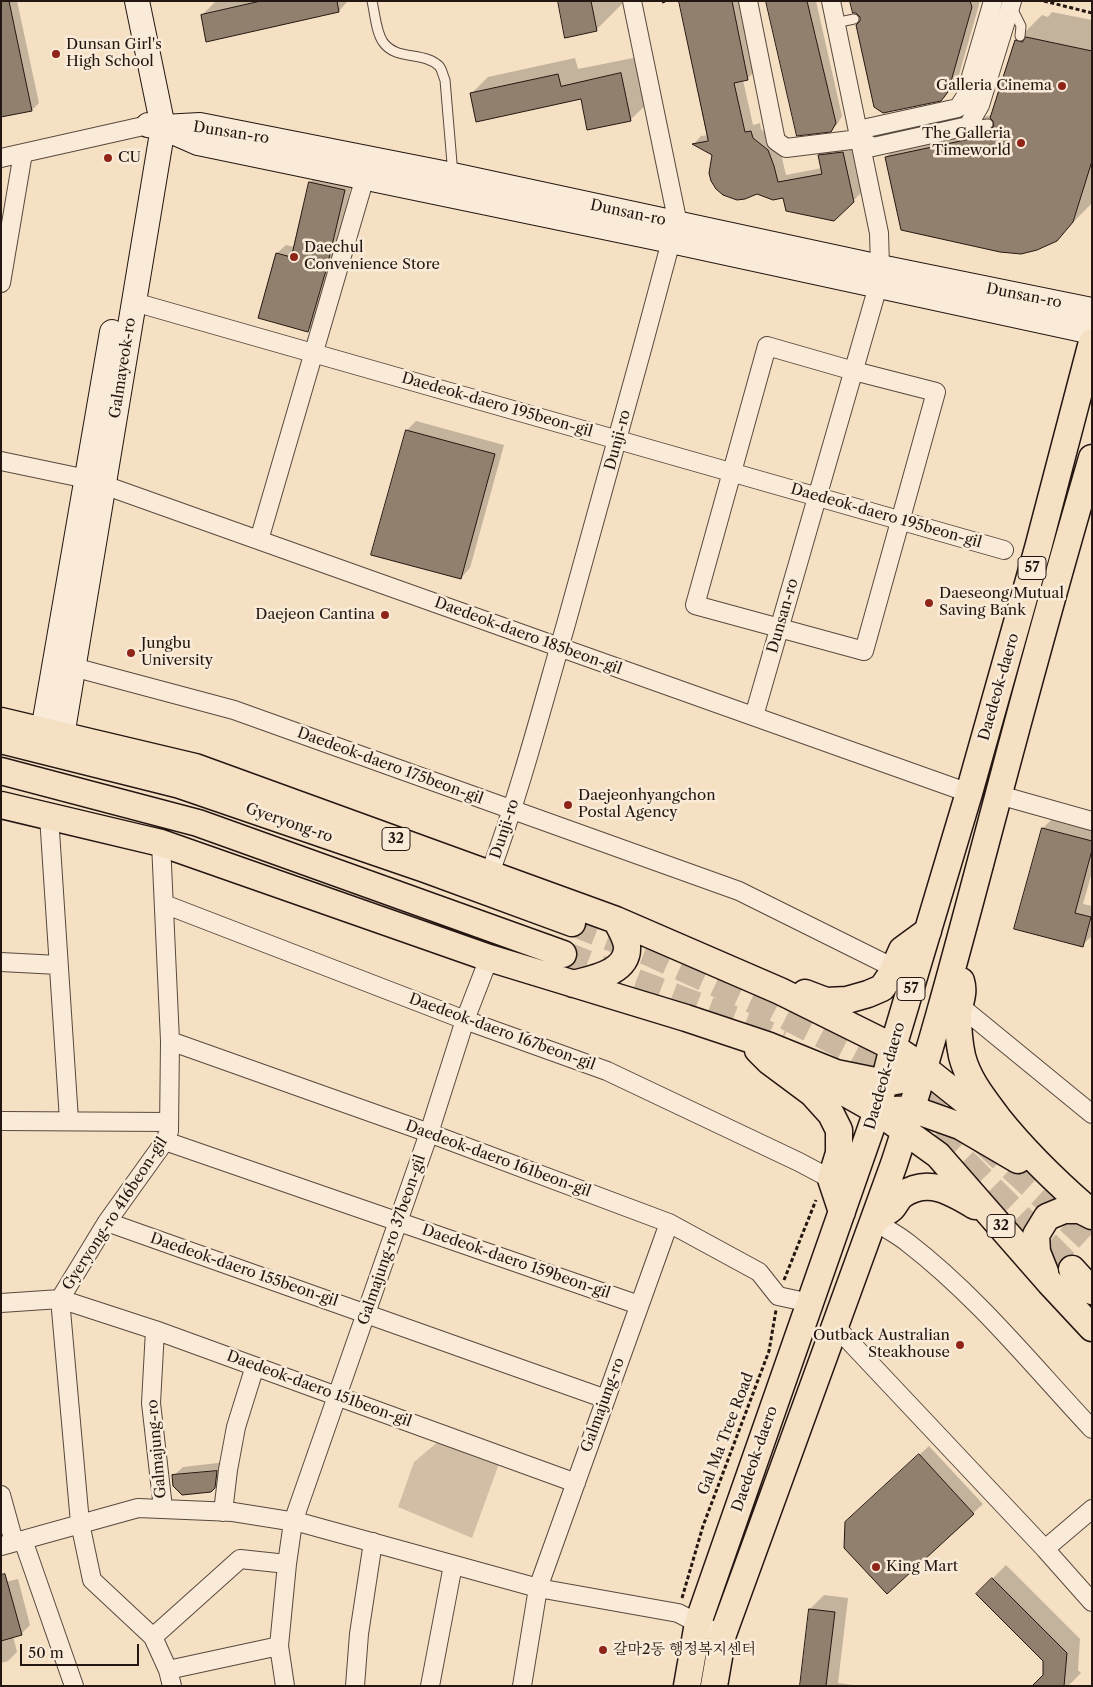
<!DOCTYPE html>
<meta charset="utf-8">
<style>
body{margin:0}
#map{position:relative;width:1093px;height:1687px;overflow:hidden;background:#f6e0c3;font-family:"Libre Caslon Text",serif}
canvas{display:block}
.frame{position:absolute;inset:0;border:2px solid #241712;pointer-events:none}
.scale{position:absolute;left:20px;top:1644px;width:119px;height:22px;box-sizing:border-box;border:2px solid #241712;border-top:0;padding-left:6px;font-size:15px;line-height:18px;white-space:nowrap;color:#241712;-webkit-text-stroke:4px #f9ebd8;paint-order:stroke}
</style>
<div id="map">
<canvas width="1093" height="1687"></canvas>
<div class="frame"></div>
<div class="scale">50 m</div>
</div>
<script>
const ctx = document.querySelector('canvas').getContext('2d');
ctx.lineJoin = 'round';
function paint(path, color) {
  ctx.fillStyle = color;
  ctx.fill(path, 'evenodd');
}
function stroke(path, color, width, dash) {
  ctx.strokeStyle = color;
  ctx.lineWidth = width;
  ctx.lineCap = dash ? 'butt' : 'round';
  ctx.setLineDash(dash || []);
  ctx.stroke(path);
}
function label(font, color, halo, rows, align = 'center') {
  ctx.font = font + ' "Libre Caslon Text","Noto Serif KR",serif';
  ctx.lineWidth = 5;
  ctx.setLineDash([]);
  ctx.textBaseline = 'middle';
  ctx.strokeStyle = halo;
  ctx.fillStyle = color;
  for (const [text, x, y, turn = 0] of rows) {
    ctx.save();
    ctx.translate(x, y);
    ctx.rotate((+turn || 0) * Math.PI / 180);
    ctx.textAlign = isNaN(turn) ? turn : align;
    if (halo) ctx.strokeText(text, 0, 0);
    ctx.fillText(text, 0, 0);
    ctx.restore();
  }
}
paint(new Path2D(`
 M446,1435L500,1461L472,1538L398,1507L414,1462Z`), '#d2bea5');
paint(new Path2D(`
 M1,1H17L39,103L32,110L1,116Z
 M216,1H348L339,11L202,15Z
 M560,1H622V4L596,30Z
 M680,1H741L756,70L747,79L743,80L753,125L760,123L761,129L776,142L782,158L786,175L822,168L819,155L827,147L851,144L862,192L853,201L757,193L713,154L694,144L701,136L708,135Z
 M768,1H816L842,116L838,123L831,131Z
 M852,1H980L957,82L941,100L861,21V17Z
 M1052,12L1092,20V203L1056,240L886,157L912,132L992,115L1016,41L1042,15L1048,17Z
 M638,57L648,103L630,120L582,97L471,94L488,77L575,58L578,69Z
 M319,174L352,182L335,257L316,322L308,331L277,253L286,245L294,247L310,182Z
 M416,421L504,445L470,568L461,578L407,430Z
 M1052,819L1092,830V872L1083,904L1092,906V936L1082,945L1043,828Z
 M929,1446L983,1504L887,1592L855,1513Z
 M226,1462L224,1477L211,1490L173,1476L183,1467Z
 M1006,1565L1080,1639L1078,1670L1081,1673L1068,1686H1033L1044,1675V1660L977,1594Z
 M18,1579L30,1625L21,1634L13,1636L17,1652L8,1661L1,1663V1583Z
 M824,1595L848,1598L838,1683L861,1686H801L810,1609Z`), '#0003');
const building = new Path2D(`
 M1,1H9L32,111L1,117Z
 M261,1H337L339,12L206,42L201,15Z
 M558,1H591L597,31L565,38Z
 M679,1H732L748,80L734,83L745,132L751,131L753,138L768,150L774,166L778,182L822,174L818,155L843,152L854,202L834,221L786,211L783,198L773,200L757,194L745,199L737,200L723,195L716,189L711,181L709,173L712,155L692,144L708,141Z
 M766,1H807L836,123L831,132L797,136Z
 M850,1H970L972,7L948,92L941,101L883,113L874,107L856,25L860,21V17L856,13H853Z
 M1026,37L1092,51V161L1073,222L1057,241L1037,250L1021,254L1000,252L901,230L885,157L984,136L986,130L991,129L994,126L993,121L990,118L1015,40L1022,42Z
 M621,73L631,121L587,130L581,99L476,122L470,93L558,74L561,86Z
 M309,182L345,190L327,267L308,332L258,318L276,253L291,257Z
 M406,430L495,454L461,579L371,555Z
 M1042,828L1092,841V850L1075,913L1091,917L1083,947L1014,929Z
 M919,1454L974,1514L887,1594L844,1548L845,1522Z
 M217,1471L215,1488L211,1492L182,1495L173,1486L172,1475Z
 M5,1574L22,1635L1,1641V1575Z
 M992,1578L1067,1653L1064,1686H1032L1043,1675V1661L976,1594Z
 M809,1609L835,1612L826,1686H800Z`);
paint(building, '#91806e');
stroke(building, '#241712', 1);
stroke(new Path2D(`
 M572,923L651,954L765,1006L893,1072L938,1100L1092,1242
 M563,954L747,1024L782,1041
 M907,1108L925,1122L1072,1269`), '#ccb8a0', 26, [26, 13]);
const lane = new Path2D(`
 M372,1C375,14 376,32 383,42C396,61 424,51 439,66C442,69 443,76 445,80L453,175
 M1011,6L1021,26L1020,36
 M835,23L854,19
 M968,126L988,124`);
const street = new Path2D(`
 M748,1L776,141L786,148L859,139
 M831,1L879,233L880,267
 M859,139L873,147L968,126L980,105L1012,1
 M859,139L867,128L958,108L965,97L993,1
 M1,158L148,125
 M1,283L23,153
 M134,302L1004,550
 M767,346L854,371L936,392L864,651L695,605Z
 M1,461L87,479L969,793
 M259,540L365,177
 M73,667L234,710L739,891L894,968
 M754,716L878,286
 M999,795L1092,821
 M49,816L69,1120
 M161,843L170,1041L169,1131L165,1141L107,1222L60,1299L80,1523L92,1580L153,1637L168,1670L172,1686
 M490,873C520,792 542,707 566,624C602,497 637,369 671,241L678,224L632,1
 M164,904L465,1020L607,1071L799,1162L831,1179
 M1,962L58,965
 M960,1006L1092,1114
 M170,1041L429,1133L669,1223L759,1272L778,1296L810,1303
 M1,1121L169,1122
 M165,1141L639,1305
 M873,1220C884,1228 897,1234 908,1243C977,1296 1033,1366 1092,1429
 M107,1222L606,1399
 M1,1303L60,1299L155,1330L576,1483
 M835,1326L1045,1549L1092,1602
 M155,1330L151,1403L163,1508
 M1,1495L14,1542
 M223,1512L228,1470L236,1427L255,1366
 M23,1540L74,1686
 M1,1546L138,1508L233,1512L302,1523L538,1588L678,1613L723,1636
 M1045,1549L1092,1509
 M153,1637L240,1559L287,1564
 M168,1670L279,1646
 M285,1686L279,1646L287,1564L293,1522L429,1133L465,1020L489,958
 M355,1686L359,1634L373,1542
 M430,1686L453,1565
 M522,1686L538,1588L669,1223`);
const secondary = new Path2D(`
 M148,125L163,127L200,125L453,175L880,267L1092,310
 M166,129L198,143L671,241L1092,332
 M43,731L112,332
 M62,736L163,127L137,1`);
const primary = new Path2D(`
 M1,721L195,767L616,920L780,991L893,1047L924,1068L1019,1144
 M1,740L180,785L425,869L572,923
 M1,771L198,823L563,954
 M1,805L161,843L489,958L686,1018L767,1045L836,1073L885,1083L901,1080
 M961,981C965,994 959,1002 958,1015C958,1029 959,1042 962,1056C968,1080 984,1099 998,1118C1026,1153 1057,1183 1092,1213
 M573,984C591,979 629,973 627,946C626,937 620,928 616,920
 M805,993L826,1001L847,1000L868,994L882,988L891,975L902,950L928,931
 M758,1050L769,1061L812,1093L831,1114L839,1130V1153L831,1179L842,1212
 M815,1079L847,1094L877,1111L938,1155L1050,1283L1092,1328
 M894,1110L912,1109L960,1126L1018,1160
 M875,1219C881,1215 888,1212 892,1208C896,1204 897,1199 902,1195C928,1177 952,1192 975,1206
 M1072,1269L1092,1291
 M1045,1272L1037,1252L1036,1235L1047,1217L1064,1210H1080L1092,1216
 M687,1686L698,1623L877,1111L893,1047L969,793L1038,548L1092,342
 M714,1686L723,1634L894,1164C934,1043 965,920 998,797C1028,684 1059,571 1092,458`);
stroke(lane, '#58493e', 11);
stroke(street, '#58493e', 20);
stroke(secondary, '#241712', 26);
stroke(primary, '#241712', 29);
stroke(new Path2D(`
 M1044,1L1092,13
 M662,2L665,1
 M784,1280L816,1200
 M682,1598L703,1526L769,1351L776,1310`), '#241712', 3, [4, 2.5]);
stroke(lane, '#f9ebd8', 9);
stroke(street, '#f9ebd8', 18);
stroke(secondary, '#f9ebd8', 24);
stroke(primary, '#f6e0c3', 26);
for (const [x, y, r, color] of [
 [56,54,5,"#8f2418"],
 [1062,86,5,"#8f2418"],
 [1021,143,5,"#8f2418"],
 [108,158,5,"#8f2418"],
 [294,257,5,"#8f2418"],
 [929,603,5,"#8f2418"],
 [385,615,5,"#8f2418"],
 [131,653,5,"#8f2418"],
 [568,805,5,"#8f2418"],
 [960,1345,5,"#8f2418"],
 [876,1567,5,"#8f2418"],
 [603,1650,5,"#8f2418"]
]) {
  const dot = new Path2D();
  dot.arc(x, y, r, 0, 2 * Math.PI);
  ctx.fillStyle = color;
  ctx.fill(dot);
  stroke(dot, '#f9ebd8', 2);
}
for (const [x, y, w] of [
 [1032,568,28],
 [396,839,28],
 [911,989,28],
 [1001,1226,28]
]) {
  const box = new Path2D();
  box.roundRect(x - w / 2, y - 11.5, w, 23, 4);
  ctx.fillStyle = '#f9ebd8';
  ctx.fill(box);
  stroke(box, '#241712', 1);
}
label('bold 14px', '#241712', null, [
 ["57",1032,568],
 ["32",396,839],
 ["57",911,989],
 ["32",1001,1226]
]);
label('15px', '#241712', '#f9ebd8', [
 ["Dunsan Girl's",66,45],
 ["High School",66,62],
 ["Galleria Cinema",1052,86,"right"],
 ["The Galleria",1011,134,"right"],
 ["Timeworld",1011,151,"right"],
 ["CU",118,158],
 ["Daechul",304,248],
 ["Convenience Store",304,265],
 ["Daeseong Mutual",939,594],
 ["Saving Bank",939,611],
 ["Daejeon Cantina",375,615,"right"],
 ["Jungbu",141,644],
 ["University",141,661],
 ["Daejeonhyangchon",578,796],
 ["Postal Agency",578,813],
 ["Outback Australian",950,1336,"right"],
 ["Steakhouse",950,1353,"right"],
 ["King Mart",886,1567],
 ["갈마2동 행정복지센터",613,1650]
], 'left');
label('15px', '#241712', '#f9ebd8', [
 ["Dunsan-ro",231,133,9],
 ["Dunsan-ro",628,213,12],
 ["Dunsan-ro",1024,296,11],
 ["Galmayeok-ro",123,368,-81],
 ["Daedeok-daero 195beon-gil",497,405,16],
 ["Dunji-ro",618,440,-75],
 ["Daedeok-daero 195beon-gil",886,516,16],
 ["Dunsan-ro",783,616,-74],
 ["Daedeok-daero 185beon-gil",528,636,20],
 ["Daedeok-daero",999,687,-74],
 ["Daedeok-daero 175beon-gil",390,766,20],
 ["Gyeryong-ro",289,823,19],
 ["Dunji-ro",505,829,-72],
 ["Daedeok-daero 167beon-gil",502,1032,20],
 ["Daedeok-daero",885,1076,-74],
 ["Daedeok-daero 161beon-gil",498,1159,20],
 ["Gyeryong-ro 416beon-gil",115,1214,-57],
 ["Galmajung-ro 37beon-gil",392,1240,-71],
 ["Daedeok-daero 159beon-gil",516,1262,19],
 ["Daedeok-daero 155beon-gil",244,1270,19],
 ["Daedeok-daero 151beon-gil",319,1389,20],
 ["Galmajung-ro",603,1405,-70],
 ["Gal Ma Tree Road",726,1434,-69],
 ["Galmajung-ro",157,1449,-95],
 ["Daedeok-daero",755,1459,-71]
]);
</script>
